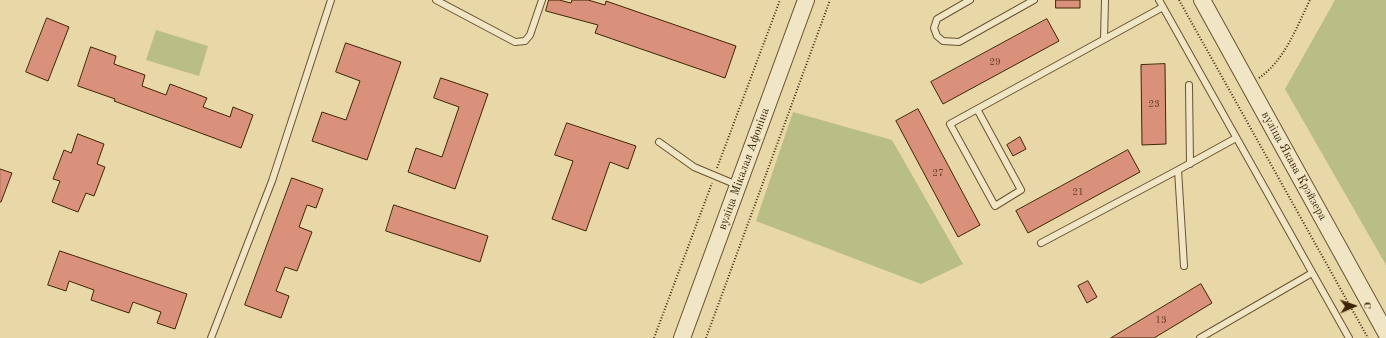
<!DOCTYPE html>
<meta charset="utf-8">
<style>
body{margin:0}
#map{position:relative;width:1386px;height:338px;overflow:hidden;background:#e8d8a7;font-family:"Old Standard TT",serif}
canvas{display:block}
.north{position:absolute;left:1334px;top:286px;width:40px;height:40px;-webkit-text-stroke:3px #f0e6c6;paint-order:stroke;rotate:88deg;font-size:11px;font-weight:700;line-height:16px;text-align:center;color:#402505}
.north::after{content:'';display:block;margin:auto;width:14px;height:18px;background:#402505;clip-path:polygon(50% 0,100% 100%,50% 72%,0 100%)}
</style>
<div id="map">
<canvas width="1386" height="338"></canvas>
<div class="north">С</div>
</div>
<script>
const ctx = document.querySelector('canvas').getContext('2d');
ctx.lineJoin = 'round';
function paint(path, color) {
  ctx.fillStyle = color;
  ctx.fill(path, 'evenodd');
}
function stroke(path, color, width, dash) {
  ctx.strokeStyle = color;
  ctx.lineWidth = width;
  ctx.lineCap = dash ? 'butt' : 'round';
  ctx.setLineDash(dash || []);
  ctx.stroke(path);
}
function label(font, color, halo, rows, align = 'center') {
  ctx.font = font + ' "Old Standard TT",serif';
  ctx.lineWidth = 3.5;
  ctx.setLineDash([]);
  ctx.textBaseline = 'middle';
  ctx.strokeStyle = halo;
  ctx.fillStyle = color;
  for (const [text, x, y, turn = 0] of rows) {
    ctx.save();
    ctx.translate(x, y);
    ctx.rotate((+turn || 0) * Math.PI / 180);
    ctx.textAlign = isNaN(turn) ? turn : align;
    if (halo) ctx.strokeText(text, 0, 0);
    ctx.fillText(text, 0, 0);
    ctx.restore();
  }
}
paint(new Path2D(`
 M1335,0H1386V265L1285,89Z
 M156,30L208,46L199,76L146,60Z
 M793,112L892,140L963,264L921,284L756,221Z`), '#b9be84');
const building = new Path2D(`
 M549,0H559L571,3L572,0H588L605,5L606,1L736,46L725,78L595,33L598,25L546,11Z
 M1056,0H1080V8H1056Z
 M47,18L69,27L48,81L26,72Z
 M1047,19L1059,41L943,104L931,82Z
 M346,43L401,62L367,160L312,141L322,112L346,120L360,81L336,72Z
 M91,47L116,56L114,64L145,75L142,86L166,95L170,84L207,98L203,107L230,117L233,107L253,115L241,148L114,101L115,99L78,86Z
 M1165,64L1166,144L1142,145L1141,65Z
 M441,78L488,94L455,189L408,172L416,148L442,157L459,107L434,98Z
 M918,109L980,225L958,237L896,121Z
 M567,123L636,146L628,169L610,162L586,231L552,219L573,161L555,155Z
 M78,134L104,144L97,164L105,167L94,196L86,193L78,212L52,202L60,181L53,179L64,150L71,153Z
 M1020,137L1026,149L1013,156L1007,145Z
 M1128,150L1140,172L1028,233L1016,211Z
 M0,169L12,173L1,202H0Z
 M292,178L323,189L316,208L307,205L299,227L312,232L297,271L285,267L276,291L289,296L281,318L245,305Z
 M394,205L488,236L480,262L386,231Z
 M60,251L187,294L175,329L157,323L161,312L133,302L129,313L91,300L94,290L69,281L66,291L48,285Z
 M1088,281L1097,297L1087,303L1078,286Z
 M1201,284L1212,303L1154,338H1111Z`);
paint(building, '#da917b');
stroke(building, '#402505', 1);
const service = new Path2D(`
 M436,0L515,42L525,41L530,35L542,0
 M970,0L937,19L934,28L937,36L943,41L959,42L1034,0
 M1159,0L1349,338
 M1104,39L1105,0
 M1189,85L1190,164
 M977,109L1021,190L995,206L950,124L1163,7
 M659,142L694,167L737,185
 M1041,243L1178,170
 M1184,266L1178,170L1236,138
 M211,338L272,181L331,0
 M1200,338L1312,273`);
const tertiary = new Path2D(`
 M1202,0L1386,333
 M682,338L806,0`);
stroke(service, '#6a522e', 8);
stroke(tertiary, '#6a522e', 18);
stroke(new Path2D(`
 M1179,0L1368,338
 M1259,78C1285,60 1296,28 1310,0
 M717,168L780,0
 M654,338L712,183
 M706,338L830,0`), '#402505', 2, [1, 2]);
stroke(service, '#f0e6c6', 6);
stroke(tertiary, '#f0e6c6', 16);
label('10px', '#664022', null, [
 ["29",995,62],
 ["23",1154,104],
 ["27",938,173],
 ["21",1078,192],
 ["13",1161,320]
]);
label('12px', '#402505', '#f0e6c6', [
 ["вуліца Якава Крэйзера",1294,166,61],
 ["вуліца Мікалая Афоніна",744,169,-70]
]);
</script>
